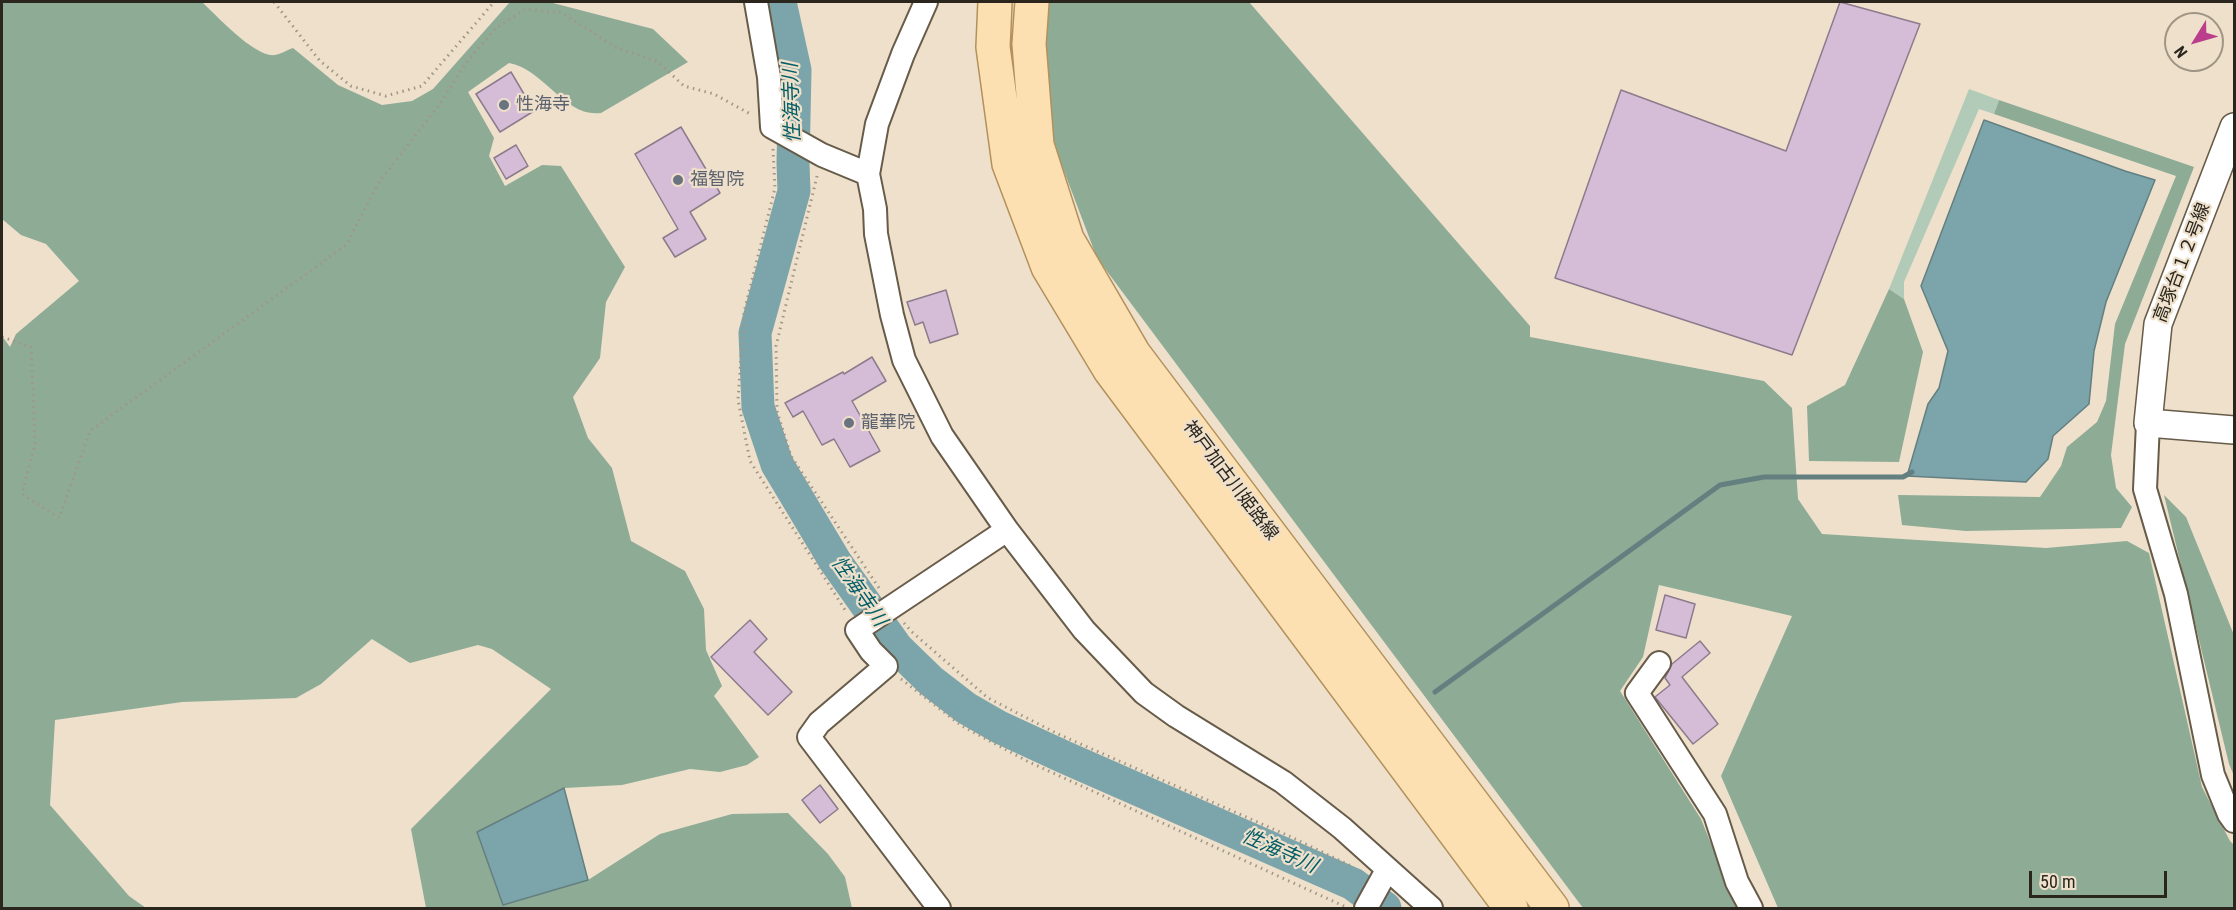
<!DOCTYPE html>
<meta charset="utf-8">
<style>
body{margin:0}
#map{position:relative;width:2236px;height:910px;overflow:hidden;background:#eee0cb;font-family:"Roboto Condensed",sans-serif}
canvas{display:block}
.frame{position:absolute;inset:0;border:3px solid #2a251d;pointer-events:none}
.north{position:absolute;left:2164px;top:12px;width:60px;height:60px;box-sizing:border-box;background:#eee0cb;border:2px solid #a09585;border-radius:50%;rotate:233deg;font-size:16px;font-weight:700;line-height:24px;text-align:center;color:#2a251d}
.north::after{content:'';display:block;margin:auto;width:21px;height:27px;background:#bb3e8d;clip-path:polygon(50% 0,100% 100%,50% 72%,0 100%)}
.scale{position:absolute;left:2029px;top:871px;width:138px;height:27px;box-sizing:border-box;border:3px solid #2a251d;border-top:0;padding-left:8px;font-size:18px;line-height:21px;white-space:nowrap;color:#2a251d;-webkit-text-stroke:4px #eee0cb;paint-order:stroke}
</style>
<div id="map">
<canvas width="2236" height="910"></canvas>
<div class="frame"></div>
<div class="north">N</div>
<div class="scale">50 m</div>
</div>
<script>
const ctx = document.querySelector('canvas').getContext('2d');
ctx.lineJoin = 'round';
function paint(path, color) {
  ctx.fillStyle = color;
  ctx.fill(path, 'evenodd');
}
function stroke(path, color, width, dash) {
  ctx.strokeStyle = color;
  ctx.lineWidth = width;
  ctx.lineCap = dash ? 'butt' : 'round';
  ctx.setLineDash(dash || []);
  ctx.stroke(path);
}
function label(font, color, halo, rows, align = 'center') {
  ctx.font = font + ' "Roboto Condensed","Noto Sans JP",sans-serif';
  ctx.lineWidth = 4.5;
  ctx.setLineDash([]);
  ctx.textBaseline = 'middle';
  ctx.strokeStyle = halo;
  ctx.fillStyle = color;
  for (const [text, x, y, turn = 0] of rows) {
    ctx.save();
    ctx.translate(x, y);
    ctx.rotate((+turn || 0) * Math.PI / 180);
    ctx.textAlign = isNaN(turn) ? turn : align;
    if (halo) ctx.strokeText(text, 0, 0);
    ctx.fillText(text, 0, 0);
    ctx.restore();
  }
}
paint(new Path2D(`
 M1969,89L1999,100L1994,114L1979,109L1904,282V299L1889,289Z`), '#b1cbb8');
paint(new Path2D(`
 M2,2H202C216,15 255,58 275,55C281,54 287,50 293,48L338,85L382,105L412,101L433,89L510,2H549L653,29L688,62L601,113C565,118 544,69 509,63L468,92L494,138L489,156L505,186L542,165L561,166L625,267L606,302L600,358L573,397L588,438L612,468L631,541L685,571L704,609L706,650L722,686L714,696L759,757L747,765L720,772L690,769L622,785L564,788L477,832L504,905L588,880L660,834L732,814L788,813L828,854L845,877L852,908H426L411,829L551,689L492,649L478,645L410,663L372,639L321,684L296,698L182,702L55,720L50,805L129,896L146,908H2V336L10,347L16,334L79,281L46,244L21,235L2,219Z
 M1047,2H1249L1530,326V337L1764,381L1792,408L1798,499L1822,534L2046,548L2127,541L2149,553L2202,787L2230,841L2234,845V908H1778L1721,776L1792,616L1659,585L1643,657L1620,691L1701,819L1737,908H1583L1097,258L1053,142L1045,22Z
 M1999,100L2194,167L2125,344L2111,455L2116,488L2132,507L2121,528L1966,531L1902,525L1898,495L2040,497L2061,466L2067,447L2097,422L2106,401L2115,324L2176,176L1994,114Z
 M1889,289L1904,299L1923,352L1899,462L1809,461L1807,406L1845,385Z
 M2164,495L2186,517L2234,635V776L2229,764Z`), '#8eab96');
const water = new Path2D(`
 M1984,120L2125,171L2155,180L2106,302L2094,351L2089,404L2053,436L2048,459L2026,482L1907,476L1928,404L1939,388L1948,351L1921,286Z
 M564,788L588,880L503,905L477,832Z`);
paint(water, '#7ca5ab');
stroke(water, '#637f80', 1.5);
stroke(new Path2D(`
 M1435,692L1720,485L1764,477H1903L1912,472`), '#637f80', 5);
stroke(new Path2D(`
 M780,2L795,70L793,163L794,191L755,333L758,407L777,464L835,561L897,648L931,681L966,708L999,727L1064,757L1353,884L1385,908`), '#7ca5ab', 33);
const building = new Path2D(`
 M1840,2L1920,24L1792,355L1555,278L1621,90L1786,151Z
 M511,72L534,111L500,132L476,94Z
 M681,127L720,193L690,212L706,239L675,257L663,238L678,229L635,154Z
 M516,145L528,166L506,179L494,158Z
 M946,290L958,334L930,343L923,322L915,325L907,302Z
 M872,357L886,381L852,401L880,451L850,467L834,439L822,445L803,411L793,417L785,403L843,372L844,374Z
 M1665,595L1695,604L1686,638L1656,630Z
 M750,620L767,639L754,652L792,692L768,715L711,657Z
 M1700,641L1710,653L1682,677L1718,724L1693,744L1655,697L1670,685L1665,678L1672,664Z
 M820,785L838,809L820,823L802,800Z`);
paint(building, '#d6bdd7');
stroke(building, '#8b7b8c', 1.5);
const minor = new Path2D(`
 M756,2L769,77L772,127L822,155L868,174
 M926,2L903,54L877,124L868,174L875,209L876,234L892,315L904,360L942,436L1007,530L1084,630L1144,693L1176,716L1283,782L1342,828L1431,908
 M2148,423L2145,489L2176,594L2213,775L2229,814L2234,821
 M1659,663L1637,693L1715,814L1737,882L1751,908
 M939,908L809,737L819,723L886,666L871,651L857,630L1007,530
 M1366,908L1387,870`);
const tertiary = new Path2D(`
 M2234,127L2158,324L2148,423L2234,430`);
const primary = new Path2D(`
 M995,2L993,47L1009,164L1048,267L1110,370L1511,908
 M1032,2L1029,44L1037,145L1067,239L1134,354L1552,908`);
stroke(minor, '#675b49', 26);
stroke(tertiary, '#675b49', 30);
stroke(primary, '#b2915c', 36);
stroke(new Path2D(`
 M274,2L320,61L351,86L386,96L422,86L494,2
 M773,149L775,188L744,312L738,400L750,461L847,613
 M817,176L776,346L777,411L791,456L881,591
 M2,337L31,347L35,444L22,494L59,518L90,431L346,245L379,182L437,108L468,60L494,30L525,9L562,13L615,47L658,62L684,86L714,94L752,115
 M904,623L912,632L988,698L1058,734L1289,836L1353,867
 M901,679L962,726L1027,761L1348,908`), '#a09686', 3, [1.5, 4.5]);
stroke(minor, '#fff', 22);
stroke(tertiary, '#fff', 27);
stroke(primary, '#fde0b2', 33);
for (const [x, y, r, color] of [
 [504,105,6,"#6b7280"],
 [678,180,6,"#6b7280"],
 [849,423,6,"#6b7280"]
]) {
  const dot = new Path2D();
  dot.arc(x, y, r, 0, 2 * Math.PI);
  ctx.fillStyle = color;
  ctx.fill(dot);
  stroke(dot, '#eee0cb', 2);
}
label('18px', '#5b616d', '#eee0cb', [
 ["性海寺",516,105],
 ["福智院",690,180],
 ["龍華院",861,423]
], 'left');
label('18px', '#2a251d', '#eee0cb', [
 ["高塚台１２号線",2183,263,-69],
 ["神戸加古川姫路線",1230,481,53]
]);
label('italic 20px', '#035e68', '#eee0cb', [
 ["性海寺川",793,103,-92],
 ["性海寺川",858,592,55],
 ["性海寺川",1279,852,24]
]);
</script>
